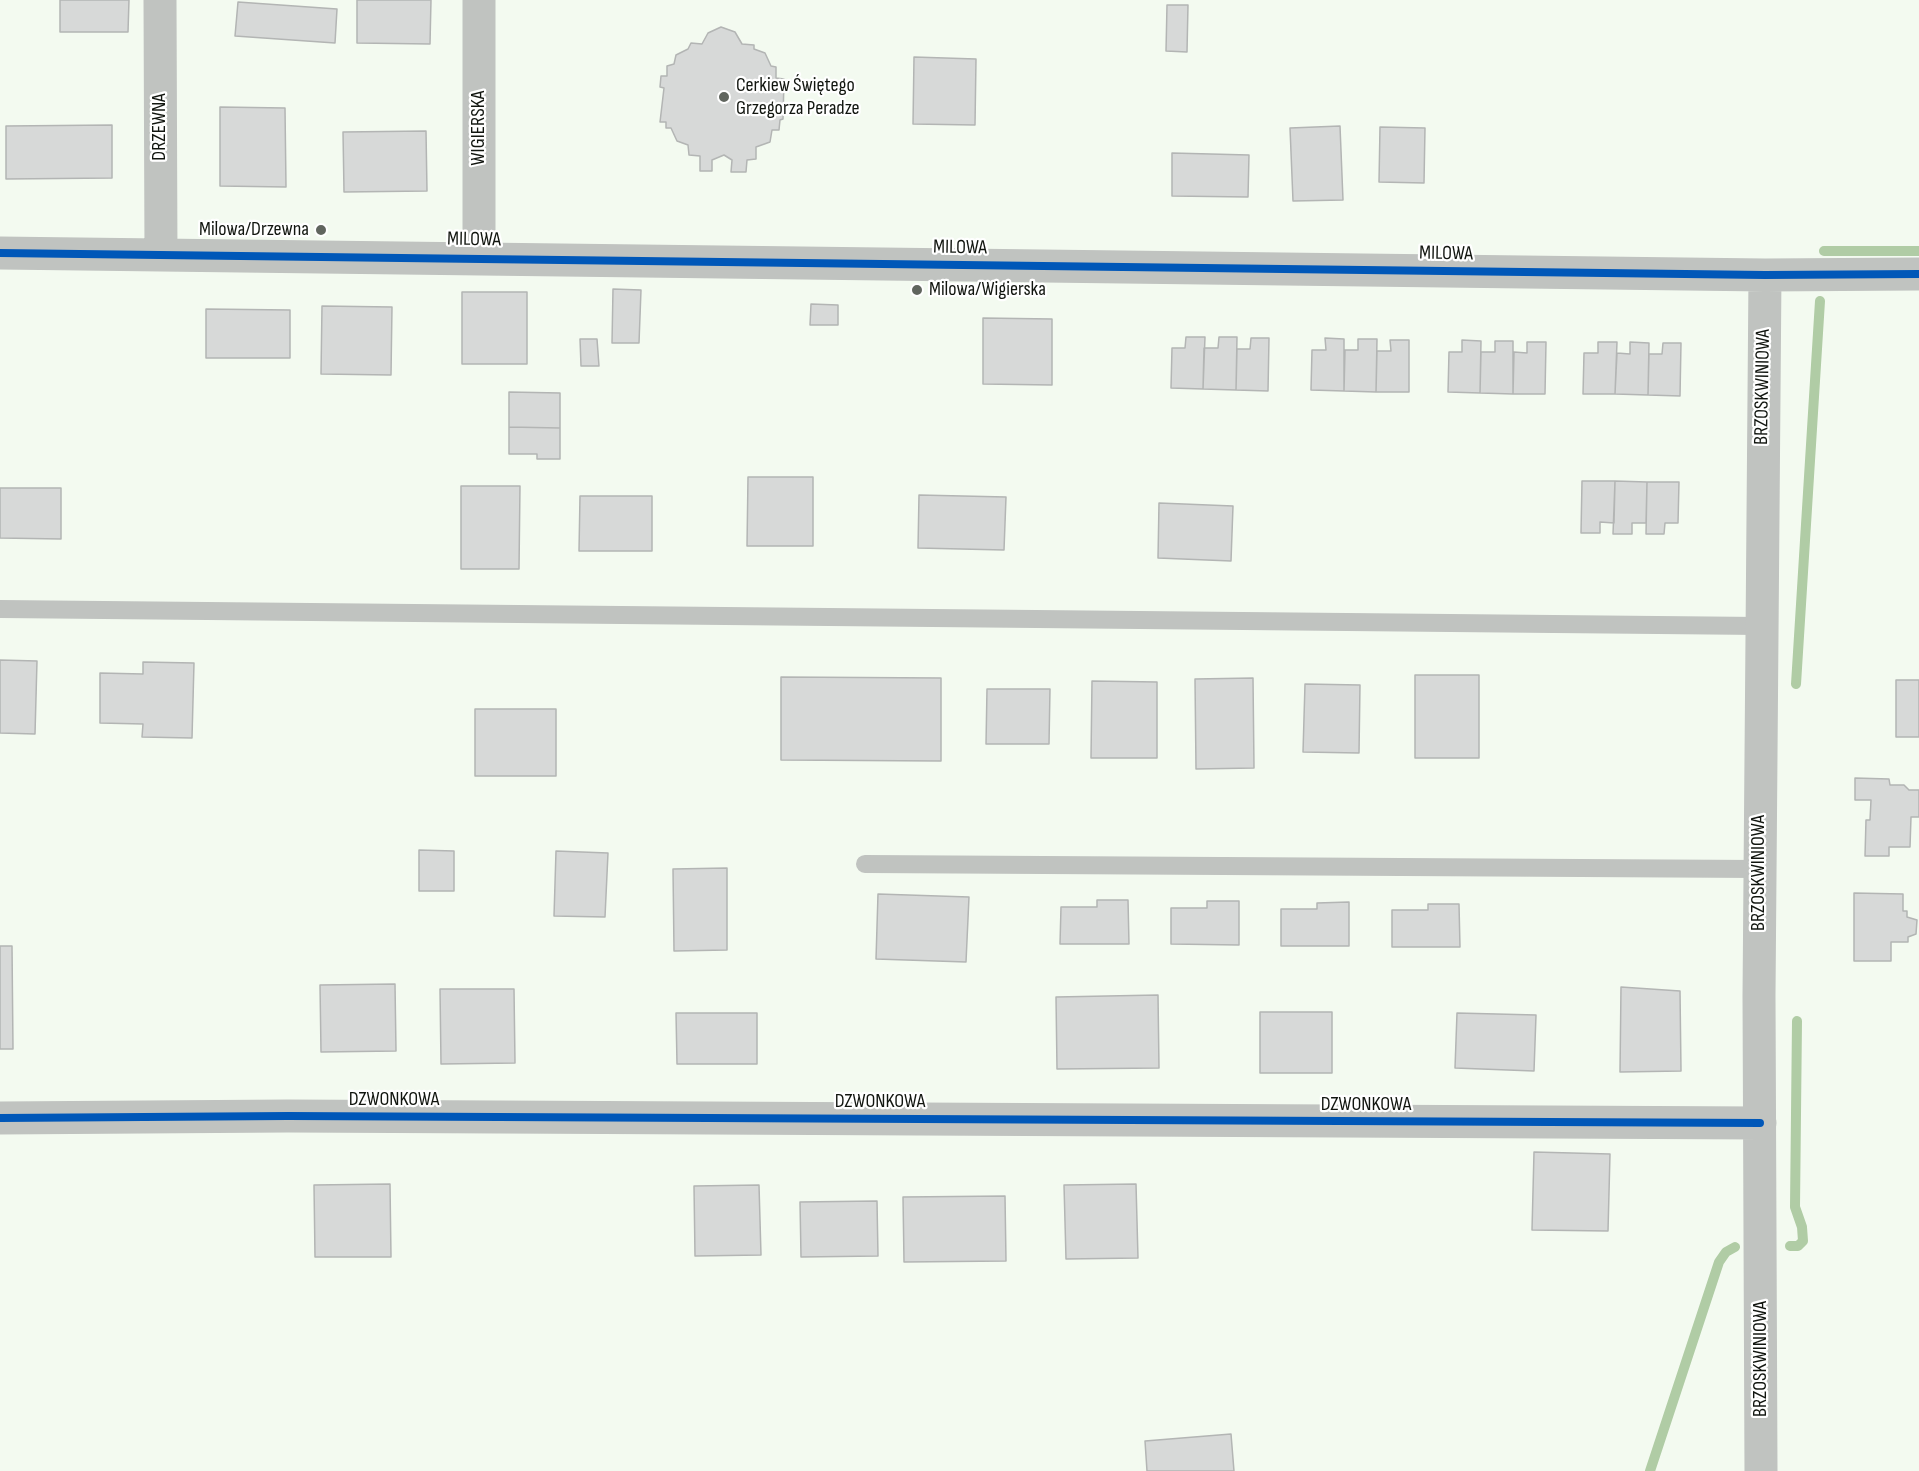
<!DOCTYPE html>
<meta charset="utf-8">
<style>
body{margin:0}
canvas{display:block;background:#f3faf0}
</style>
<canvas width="1919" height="1471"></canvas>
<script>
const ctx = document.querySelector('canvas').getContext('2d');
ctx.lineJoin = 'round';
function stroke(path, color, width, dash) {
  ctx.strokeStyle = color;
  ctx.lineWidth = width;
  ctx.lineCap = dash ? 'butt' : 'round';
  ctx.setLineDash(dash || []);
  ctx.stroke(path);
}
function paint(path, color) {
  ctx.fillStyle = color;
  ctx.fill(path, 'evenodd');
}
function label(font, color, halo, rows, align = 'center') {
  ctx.font = font + ' "Sofia Sans Condensed",sans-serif';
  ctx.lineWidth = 4.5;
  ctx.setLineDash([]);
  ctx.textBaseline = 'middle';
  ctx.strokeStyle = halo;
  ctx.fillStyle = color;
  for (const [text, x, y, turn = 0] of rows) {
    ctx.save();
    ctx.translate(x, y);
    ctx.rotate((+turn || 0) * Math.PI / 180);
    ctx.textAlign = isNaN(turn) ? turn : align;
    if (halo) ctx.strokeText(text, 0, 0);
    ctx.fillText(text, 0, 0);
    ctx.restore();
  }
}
stroke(new Path2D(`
 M1824,251H1919
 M1796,684L1820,301
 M1790,1246H1798L1803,1241L1802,1227L1795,1207L1797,1021
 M1650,1471L1719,1262L1726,1252L1735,1247`), '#b0cca5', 10);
const building = new Path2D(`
 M60,0H129L128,32H60Z
 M357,0H431L430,44L357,43Z
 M238,2L337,9L335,43L235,36Z
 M1167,5H1188L1187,52L1166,51Z
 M721,27L735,32L742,44L754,45V49L765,53L771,66L776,67V78L784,79L783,119L780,120L779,130H772L770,142L756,147V159L747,160L746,172H731L732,160L724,155L712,160V171H700V156L689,155L688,145L677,141L671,128H666V122H660L664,88L660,87L661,76H667V66L674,64L676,55L688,49L691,43L702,44L708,33Z
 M914,57L976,59L975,125L913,124Z
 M220,107L285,108L286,187L220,186Z
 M112,125V178L6,179V126Z
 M1340,126L1343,200L1293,201L1290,128Z
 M1380,127L1425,128L1424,183L1379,182Z
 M426,131L427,191L344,192L343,132Z
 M1172,153L1249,155L1248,197L1172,196Z
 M613,289L641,290L639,343H612Z
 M462,292H527V364H462Z
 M811,304L838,305V325H810Z
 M322,306L392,307L391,375L321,374Z
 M206,309L290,310V358H206Z
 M983,318L1052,319V385L983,384Z
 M1186,337H1205L1203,389L1171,388L1172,348H1185Z
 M1219,337H1237L1236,390L1203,389L1204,348H1218Z
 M1251,338H1269L1268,391L1236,390L1237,349H1250Z
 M1325,338L1344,339V391L1311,390L1312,350H1326Z
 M580,339H597L599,366H581Z
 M1358,339H1377L1376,392L1344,391L1345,350H1358Z
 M1390,340H1409V392H1376L1377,351H1391Z
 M1462,340L1481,341L1480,393L1448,392L1449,352H1462Z
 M1495,341H1513V394L1480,393L1481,352H1495Z
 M1527,342H1546L1545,394H1513L1514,352L1527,353Z
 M1598,342H1617L1615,394H1583L1584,353H1598Z
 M1630,342L1649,343L1648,395L1615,394L1617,353L1630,354Z
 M1663,343H1681L1680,396L1648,395L1649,354H1662Z
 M509,392L560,393V428L509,427Z
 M509,427L560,428V459H537V454H509Z
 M748,477H813V546H747Z
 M1582,481H1615L1614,523L1600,522V533H1581Z
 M1615,481L1647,482L1646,523H1632V534H1613Z
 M1647,482H1679L1678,523H1665L1664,534H1646Z
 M461,486H520L519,569H461Z
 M0,488H61V539L0,538Z
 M919,495L1006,497L1004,550L918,548Z
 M580,496H652V551H579Z
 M1159,503L1233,506L1231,561L1158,558Z
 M0,660L37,661L35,734L0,733Z
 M143,662L194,663L192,738L142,737L143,724L100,723V673L143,674Z
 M1415,675H1479V758H1415Z
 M781,677L941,678V761L781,760Z
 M1253,678L1254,768L1196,769L1195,679Z
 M1896,680H1919V737H1896Z
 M1092,681L1157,682V758H1091Z
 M1305,684L1360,685L1359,753L1303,752Z
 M987,689H1050L1049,744H986Z
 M475,709H556V776H475Z
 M1855,778L1889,779L1890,785H1904L1909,790H1919V817H1911L1910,847H1889V856H1865L1866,820H1870L1871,800H1855Z
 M419,850L454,851V891H419Z
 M556,851L608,853L605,917L554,916Z
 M727,868V950L674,951L673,869Z
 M1854,893L1903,894V911H1907V917L1917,920L1916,934L1908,937V942H1891V961H1854Z
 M878,894L969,897L966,962L876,959Z
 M1097,900H1128L1129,944H1060L1061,907H1097Z
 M1207,901H1239V945L1171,944V908H1207Z
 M1349,902V946H1281V909H1317V903Z
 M1428,904H1459L1460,947H1392V910H1428Z
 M0,946H12L13,1049H0Z
 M395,984L396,1051L321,1052L320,985Z
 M1621,987L1680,991L1681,1071L1620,1072Z
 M440,989H514L515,1063L441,1064Z
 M1158,995L1159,1068L1057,1069L1056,997Z
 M1260,1012H1332V1073H1260Z
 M676,1013H757V1064H677Z
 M1457,1013L1536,1015L1534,1071L1455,1068Z
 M1534,1152L1610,1154L1608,1231L1532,1230Z
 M390,1184L391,1257H315L314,1185Z
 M1136,1184L1138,1258L1066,1259L1064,1185Z
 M759,1185L761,1255L695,1256L694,1186Z
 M1005,1196L1006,1261L904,1262L903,1197Z
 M877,1201L878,1256L801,1257L800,1202Z
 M1231,1434L1234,1471H1147L1145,1441Z`);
paint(building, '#d7d9d8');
stroke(building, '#b3b5b4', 1.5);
stroke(new Path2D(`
 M0,609L1761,626
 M865,864L1759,869`), '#c0c3c0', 18);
stroke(new Path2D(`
 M160,0L161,255
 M479,0V257
 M0,253L1765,275L1919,274
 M0,1118L288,1116L1760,1123
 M1761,1471L1759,995L1765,275`), '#c0c3c0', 33);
stroke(new Path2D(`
 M0,253L1765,275L1919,274
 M0,1118L288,1116L1760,1123`), '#0057b8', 8);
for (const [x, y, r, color] of [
 [724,97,6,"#60655e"],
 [321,230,6,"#60655e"],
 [917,290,6,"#60655e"]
]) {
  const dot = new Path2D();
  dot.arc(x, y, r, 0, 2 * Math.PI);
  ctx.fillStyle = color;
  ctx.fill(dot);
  stroke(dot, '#fff', 2);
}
label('20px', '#11150f', '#fff', [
 ["Cerkiew Świętego",736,86],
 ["Grzegorza Peradze",736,109],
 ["Milowa/Drzewna",309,230,"right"],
 ["Milowa/Wigierska",929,290]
], 'left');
label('20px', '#11150f', '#fff', [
 ["DRZEWNA",160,127,-90],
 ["WIGIERSKA",479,128,-90],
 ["MILOWA",474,240,1],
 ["MILOWA",960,248,1],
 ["MILOWA",1446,254,1],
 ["BRZOSKWINIOWA",1763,387,-89],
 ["BRZOSKWINIOWA",1759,873,-90],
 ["DZWONKOWA",394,1100],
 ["DZWONKOWA",880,1102],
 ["DZWONKOWA",1366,1105],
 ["BRZOSKWINIOWA",1761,1359,-90]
]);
</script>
